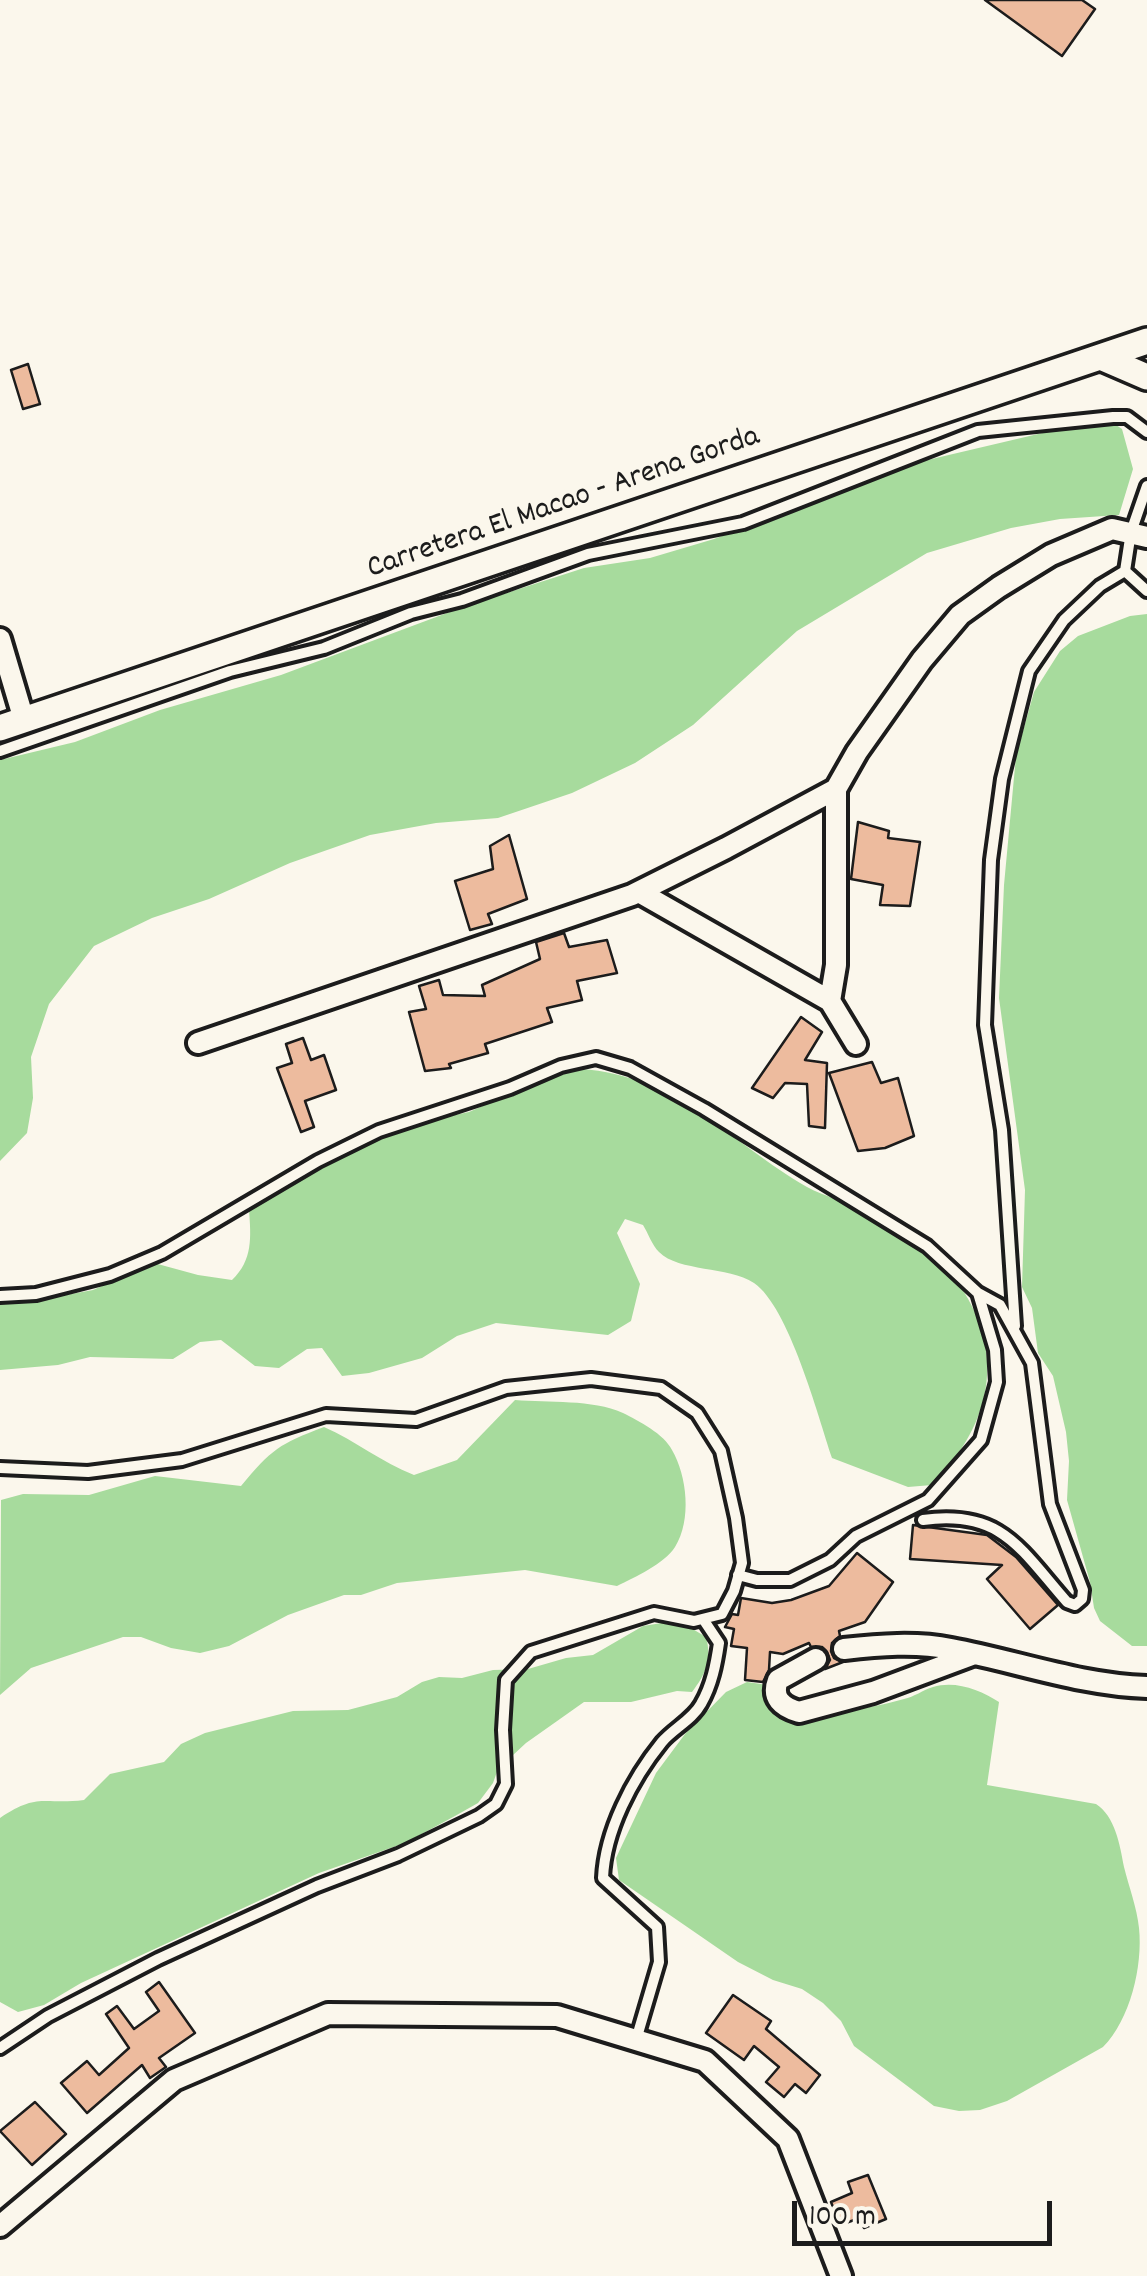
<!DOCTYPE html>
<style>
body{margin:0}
#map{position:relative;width:1147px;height:2276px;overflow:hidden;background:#fbf7ec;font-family:Dekko,sans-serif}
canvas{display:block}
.scale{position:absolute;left:792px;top:2201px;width:260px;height:45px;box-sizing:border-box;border:5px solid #1c1c1c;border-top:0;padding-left:12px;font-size:30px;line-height:35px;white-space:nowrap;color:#1c1c1c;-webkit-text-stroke:8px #fbf7ec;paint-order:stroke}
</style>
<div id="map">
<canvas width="1147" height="2276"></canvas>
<div class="scale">100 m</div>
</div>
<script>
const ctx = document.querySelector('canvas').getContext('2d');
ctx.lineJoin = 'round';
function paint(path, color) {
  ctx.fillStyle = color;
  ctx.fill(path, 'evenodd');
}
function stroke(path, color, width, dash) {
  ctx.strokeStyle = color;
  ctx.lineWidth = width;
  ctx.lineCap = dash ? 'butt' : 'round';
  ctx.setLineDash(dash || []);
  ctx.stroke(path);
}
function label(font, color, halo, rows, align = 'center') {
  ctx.font = font + ' Dekko,sans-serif';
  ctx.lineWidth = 9;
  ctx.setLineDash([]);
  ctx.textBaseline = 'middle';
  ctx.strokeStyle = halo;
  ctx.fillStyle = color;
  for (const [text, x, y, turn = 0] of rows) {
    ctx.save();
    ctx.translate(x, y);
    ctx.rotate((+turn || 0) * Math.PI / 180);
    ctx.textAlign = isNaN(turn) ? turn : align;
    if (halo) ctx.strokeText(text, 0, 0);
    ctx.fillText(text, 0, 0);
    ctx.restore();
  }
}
paint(new Path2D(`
 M1106,418L1122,429L1133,469L1119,515L1060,519L1011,528L927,553L797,631L693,725L635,763L572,793L498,818L436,823L370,835L290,863L209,899L152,918L94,946L49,1004L31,1057L33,1098L27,1133L0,1161V760L75,742L160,710L281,675L463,607L584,568L650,558L714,539L919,462Z
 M1147,614V1646H1132L1100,1621L1094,1608L1090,1582L1067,1500L1069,1461L1066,1432L1053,1376L1038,1353L1032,1308L1022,1287L1025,1190L999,998L1004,885L1016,756L1034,692L1060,651L1078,636L1130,616Z
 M581,1069C675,1075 731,1143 807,1187C825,1197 846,1201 864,1210C886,1221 907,1239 925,1255C938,1266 955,1278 964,1292C1007,1362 987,1429 932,1485L908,1487L832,1458C818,1416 789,1307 754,1283C728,1266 679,1272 659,1252C652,1245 648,1233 643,1225L625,1219L617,1233L640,1284L631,1321L608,1335L496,1323L457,1336L422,1358L369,1373L342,1376L322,1348L307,1349L279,1368L255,1366L221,1340L200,1342L173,1359L90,1357L58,1365L0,1370V1303L44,1299L93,1290L154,1263L198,1275L232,1280C253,1260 251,1237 249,1210L298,1174L412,1124L469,1112L555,1074Z
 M515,1400C549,1403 592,1399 623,1413C639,1421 664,1434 672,1450C687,1476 692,1520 675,1547C664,1564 635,1577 617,1586L525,1570L397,1583L361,1595H344L288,1615L229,1646L200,1653L171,1648L141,1637H123L31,1668L0,1695L1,1500L23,1494L89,1495L155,1476L241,1486C272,1449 279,1444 324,1427C356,1441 381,1462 414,1475L457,1460Z
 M668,1622L691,1628L706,1637C712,1659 706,1674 692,1692L677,1691L631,1702H584L526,1743L498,1769L493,1783L478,1803L455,1816L405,1843L319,1873L81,1983L44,2005L18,2012L0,2002V1818C38,1792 44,1805 84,1800L110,1774L164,1762L181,1744L205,1733L293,1711L348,1710L397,1697L422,1682L439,1677L462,1678L493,1670L528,1669L566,1658L593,1655L643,1626Z
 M747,1682L768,1685V1700C801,1737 804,1720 843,1712C863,1708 884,1705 904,1699C914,1697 923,1690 933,1687C955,1680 981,1690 999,1702L987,1785L1096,1804C1115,1816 1120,1845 1124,1867C1129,1887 1137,1908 1139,1928C1143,1966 1130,2020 1103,2047L1007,2101L980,2110L959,2111L934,2106L854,2046L841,2021L823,2003L802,1989L773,1980L738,1962L619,1880L616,1858L656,1773L685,1734L726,1692Z`), '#a7db9d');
const building = new Path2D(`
 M985,0H1082L1095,9L1062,56Z
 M28,364L40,404L23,409L11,370Z
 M858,822L889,831L888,838L920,842L910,906L880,905L883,885L851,879Z
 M509,835L527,899L488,914L492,924L470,930L455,881L493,869L490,846Z
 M564,933L569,947L607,940L617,973L577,981L582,1000L547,1008L552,1022L485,1044L488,1053L449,1064L451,1068L425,1071L409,1012L426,1009L419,986L439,980L443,995L485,996L482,985L540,959L536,942Z
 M801,1017L822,1032L805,1060L827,1063L825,1128L809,1126L807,1084L785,1083L773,1098L752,1088Z
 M303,1038L311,1060L324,1055L336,1090L305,1101L314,1127L301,1132L277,1068L292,1063L286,1044Z
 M872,1062L881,1083L898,1078L914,1136L885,1148L858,1151L829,1073Z
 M913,1525L987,1535L1016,1557L1058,1605L1030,1629L987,1579L1002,1565L910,1559Z
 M857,1553L893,1582L865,1622L839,1631L840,1636L832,1643L831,1651L834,1658L843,1662L825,1669L830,1660L827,1652L822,1647H811L809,1643L783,1654L770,1652L769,1670L763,1682L745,1680L747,1648L731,1646L734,1629L725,1627L732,1614L738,1615L741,1598L772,1603L791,1600L829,1586Z
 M159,1982L195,2033L159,2058L166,2067L150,2078L142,2065L87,2113L61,2083L87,2061L99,2075L129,2048L106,2014L117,2006L134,2029L159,2011L146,1992Z
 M733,1995L771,2021L766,2029L820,2075L806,2093L795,2084L784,2097L766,2082L779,2067L754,2046L744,2060L706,2033Z
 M35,2102L66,2134L32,2165L0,2131Z
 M868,2175L886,2219L864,2228L860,2218L840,2225L831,2202L852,2193L848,2182Z`);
paint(building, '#edbb9e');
stroke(building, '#1c1c1c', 2.5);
const service = new Path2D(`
 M1125,571L1131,532L1147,486
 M0,751L230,671L324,648L411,613L462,600L588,554L743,523L978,431L1113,417H1127L1147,432
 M0,1296L36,1294L110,1275L162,1253L318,1161L379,1131L510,1088L561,1066L596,1058L630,1068L704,1109L927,1246L978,1293L1000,1305L1032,1363L1050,1504L1083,1590L1082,1599L1075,1605L1067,1602C1021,1550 1002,1509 923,1520
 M1015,1326L1002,1130L985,1025L991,860L1002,779L1029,671L1064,620L1100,586L1125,571L1147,591
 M0,1468L88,1472L182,1460L326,1415L416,1420L506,1388L591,1379L661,1388L697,1413L721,1451L736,1518L742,1563L734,1591L722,1614L694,1621L654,1613L531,1652L506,1680L503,1730L506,1784L496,1804L479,1816L398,1855L317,1886L158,1959L48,2016L0,2048
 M738,1575L757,1580H790L830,1560L856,1536L928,1500L981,1440L997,1382L995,1350L978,1293
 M636,2040L659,1962L657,1927L603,1878C605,1831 632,1779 662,1742C673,1729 693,1719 701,1704C712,1685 716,1664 719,1643L703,1619`);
const minor = new Path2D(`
 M0,639L24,720
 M639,892L830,1001L856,1044
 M830,1001L836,965V789
 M198,1043L632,895L726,848L836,789L857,752L922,660L960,615L999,587L1051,555L1112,529L1147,537
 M844,1649C879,1645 916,1642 951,1649C1016,1661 1080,1685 1147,1687
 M816,1659L778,1680C771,1698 782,1707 799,1712L873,1692L972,1655
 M0,2226L174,2080L328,2014L557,2016L705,2061L788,2139L841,2276`);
const tertiary = new Path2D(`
 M1103,358L1147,377
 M0,728L1147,341`);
stroke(service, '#1c1c1c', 18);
stroke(minor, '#1c1c1c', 28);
stroke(tertiary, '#1c1c1c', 32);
stroke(service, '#fbf7ec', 10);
stroke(minor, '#fbf7ec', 20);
stroke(tertiary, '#fbf7ec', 25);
label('32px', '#1c1c1c', '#fbf7ec', [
 ["Carretera El Macao - Arena Gorda",564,505,-19]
]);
</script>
